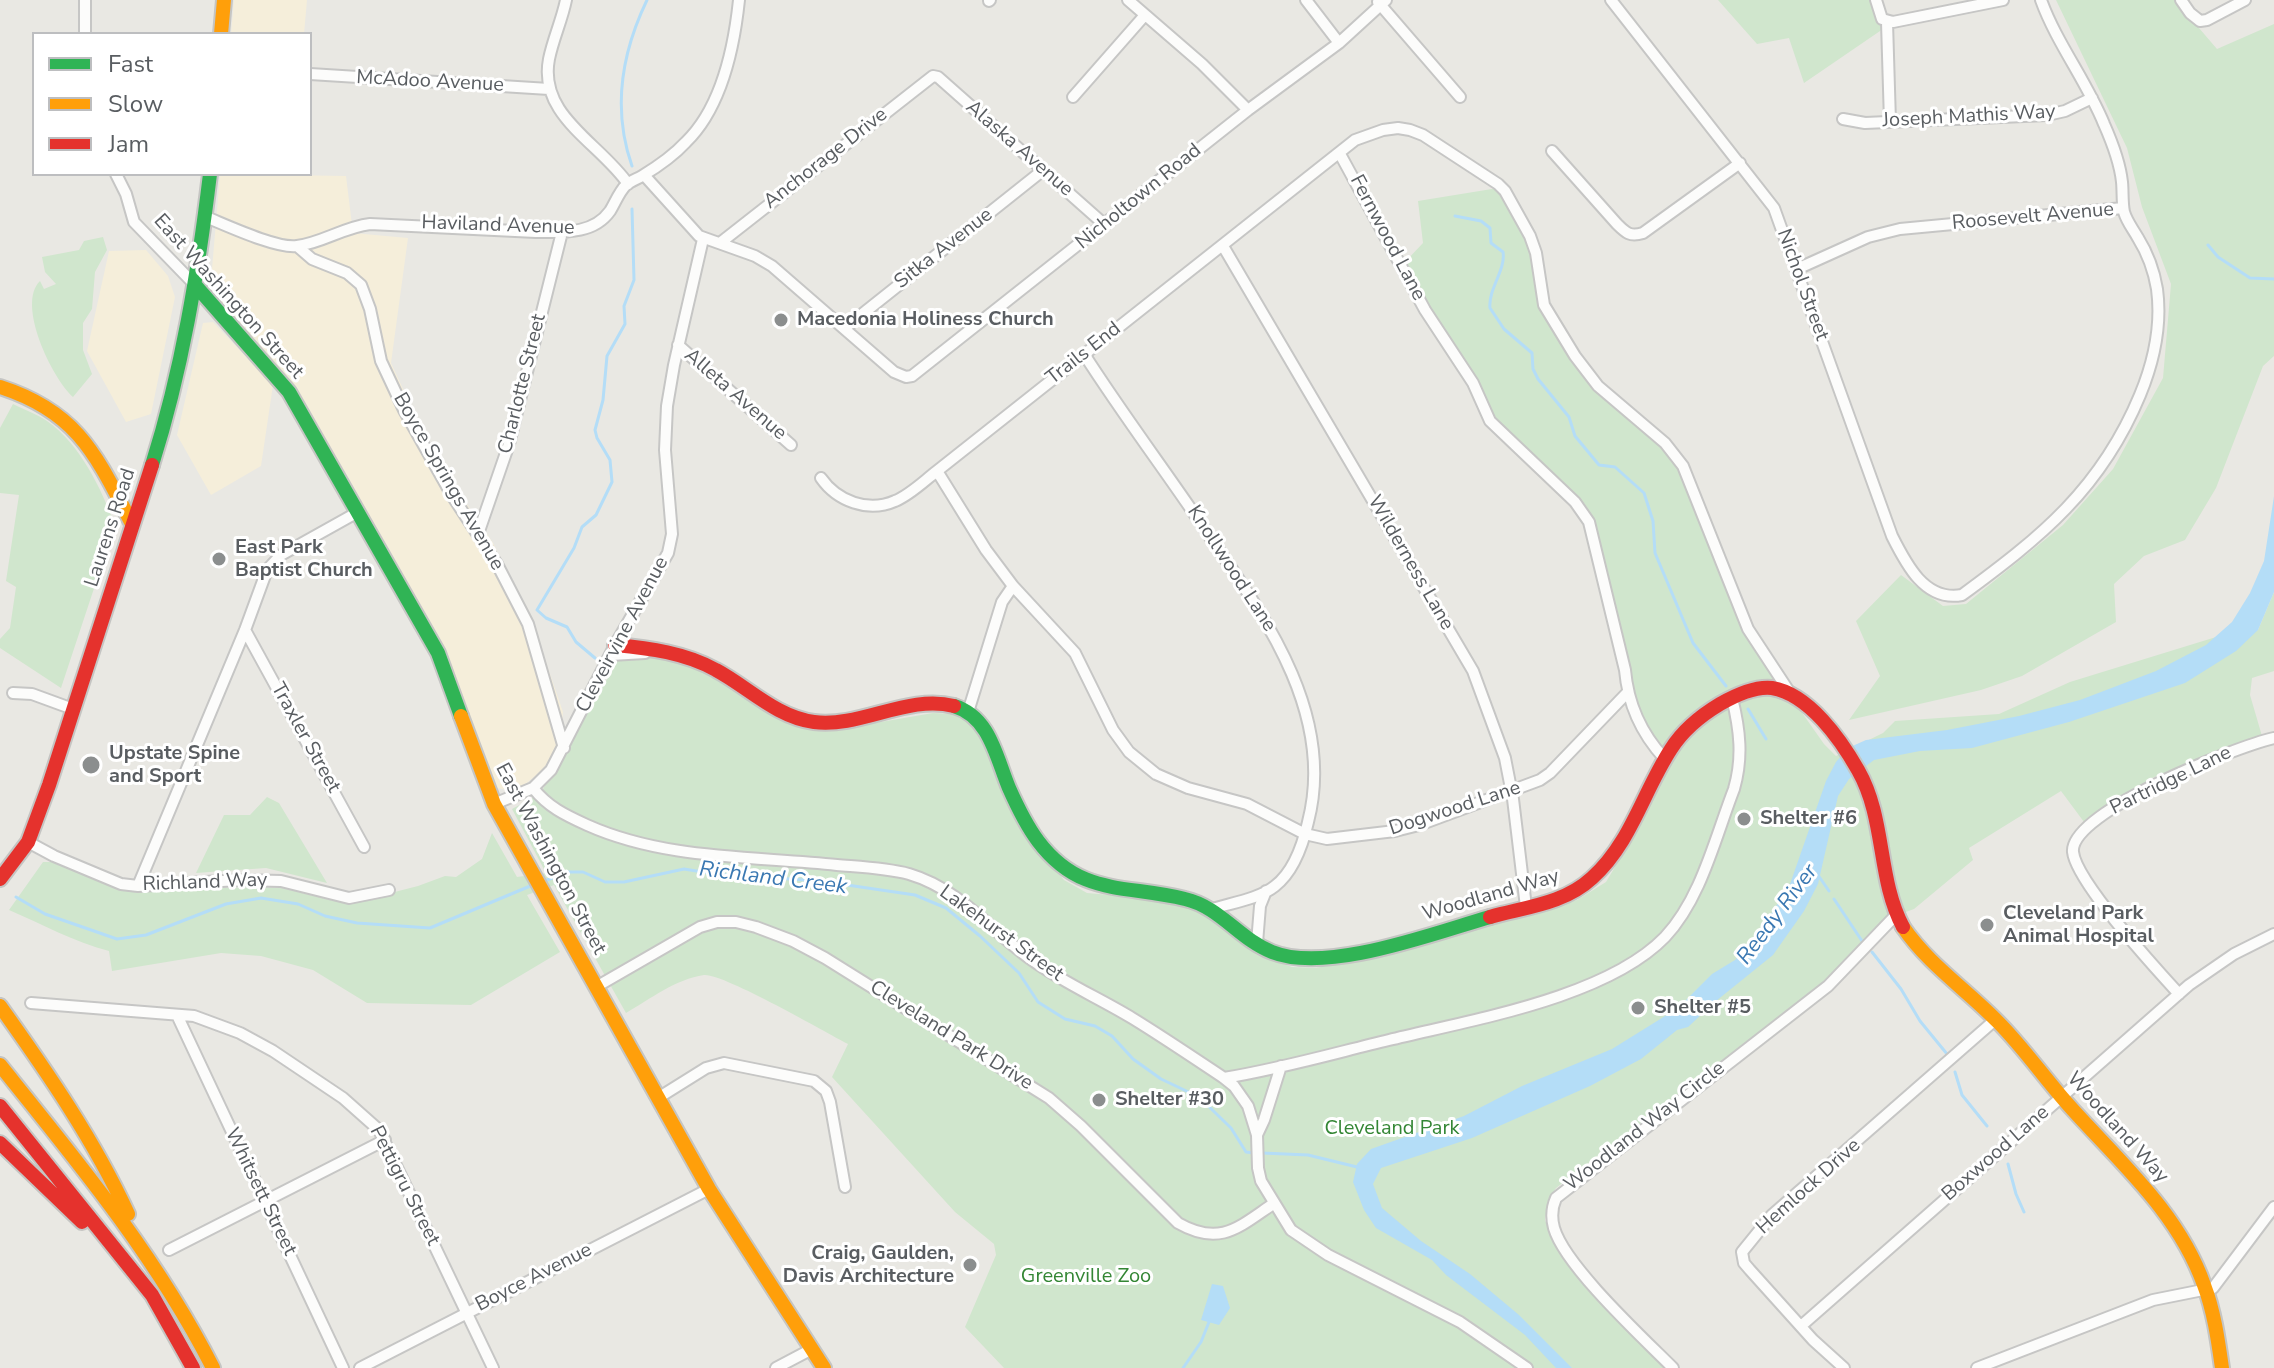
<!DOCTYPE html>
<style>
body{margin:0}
#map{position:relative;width:2274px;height:1368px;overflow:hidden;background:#e9e8e3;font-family:"Nunito Sans",sans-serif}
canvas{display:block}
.legend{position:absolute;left:32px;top:32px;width:280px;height:144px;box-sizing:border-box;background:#fff;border:2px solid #bdbec0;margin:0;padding:10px 14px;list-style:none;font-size:24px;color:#595d61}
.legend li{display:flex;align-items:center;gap:16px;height:40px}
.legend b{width:40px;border:2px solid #bdbec0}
</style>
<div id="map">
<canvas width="2274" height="1368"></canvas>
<ul class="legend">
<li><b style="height:10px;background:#30b455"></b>Fast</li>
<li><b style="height:10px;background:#ff9f0a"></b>Slow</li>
<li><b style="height:10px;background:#e5322d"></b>Jam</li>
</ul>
</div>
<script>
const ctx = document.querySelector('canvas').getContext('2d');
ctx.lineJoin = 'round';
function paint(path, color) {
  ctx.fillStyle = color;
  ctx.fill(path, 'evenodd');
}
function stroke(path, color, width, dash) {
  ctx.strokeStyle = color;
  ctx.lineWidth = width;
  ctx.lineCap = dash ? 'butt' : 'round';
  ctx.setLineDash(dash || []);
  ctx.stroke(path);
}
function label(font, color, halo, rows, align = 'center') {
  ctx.font = font + ' "Nunito Sans",sans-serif';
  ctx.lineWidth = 6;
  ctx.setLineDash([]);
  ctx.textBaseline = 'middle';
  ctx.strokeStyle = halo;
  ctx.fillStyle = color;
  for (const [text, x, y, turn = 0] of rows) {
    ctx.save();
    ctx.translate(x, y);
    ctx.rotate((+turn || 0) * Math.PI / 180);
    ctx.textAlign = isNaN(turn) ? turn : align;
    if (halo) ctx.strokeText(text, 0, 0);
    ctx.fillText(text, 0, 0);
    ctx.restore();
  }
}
paint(new Path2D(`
 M234,0H307L304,34H231Z
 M220,174L346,176L353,233L408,238L391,363L432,452L493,543L529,613L563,712L559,746L547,767L524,785L507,790L493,787L450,661L318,426L277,368L210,293Z
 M146,250L168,276L175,297L151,414L126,422L87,351L109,251Z
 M213,322L273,385L261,466L211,495L177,435L203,323Z`), '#f5eeda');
paint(new Path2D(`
 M1718,0H1872L1876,20L1883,29L1804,83L1789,38L1757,44Z
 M2056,0H2175L2217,49L2274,24V356L2263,366L2216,488L2185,540L2144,556L2114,584L2116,622L2022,676L1981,690L1849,720L1880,676L1856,621L1901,575L1943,606L1966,604L2063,525L2113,469L2163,378L2171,284L2142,207L2127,148Z
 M1498,188L1517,217L1534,249L1538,298L1595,389L1666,449L1678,464L1774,673L1824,744L1836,756L1883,733L1895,721L1999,714L2070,682L2229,633L2258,630L2274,592V671L2252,678L2250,695L2262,736L2152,778L2084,822L2061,791L1969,848L1973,860L1914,909L1884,920L1841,967L1810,993L1556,1188L1548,1200L1545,1220L1557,1250L1667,1368H1004L965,1327L996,1255L994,1244L955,1212L832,1077L848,1044C825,1032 723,973 704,975C676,979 650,999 626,1013L554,885L527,895L560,952L471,1005L367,1003L313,970L261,956L221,953L112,971L109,951C74,942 42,924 9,910L43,862H52L123,891L260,887L282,888L335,901H352L379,896L418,886L445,876L456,877L482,859L492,833L517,877L546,873L512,809L540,794L620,657L650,654L695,668L719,680L743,698L796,725L834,730L933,713L953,714L963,717L974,726L990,752L1014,816L1064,880L1087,893L1145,898L1200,909L1228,928L1257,955L1292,967L1316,968L1395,952L1577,900L1606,882L1631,840L1670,760L1639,712L1633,692L1624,641L1594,519L1584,503L1494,419L1482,388L1440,327L1405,262L1423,243L1418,201Z
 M103,237L107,250L95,272L92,309L83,323V350L92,374L73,397C52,378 16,304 40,281L44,289L56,284L45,272L42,257L79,250L84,241Z
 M13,404C25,410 37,414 47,421C80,444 101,488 115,525L61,688L0,648V639L10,628L16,587L6,581L19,495L0,493V428Z
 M267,797L279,803L327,883L266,868L196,873L224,815H250Z`), '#d0e6cd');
paint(new Path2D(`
 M2274,496V592L2258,630L2236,651L2185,683L2069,722L1972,748L1920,751L1874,760L1849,779L1838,796L1818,884L1804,911L1773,955L1716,1001L1688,1027L1677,1030L1641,1059L1590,1086L1472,1138L1381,1168L1373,1184L1382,1208L1421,1241L1470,1274L1519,1315L1572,1368H1556L1525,1335L1446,1275L1432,1260L1376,1228L1364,1210L1353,1182L1357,1164L1371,1149L1464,1116L1522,1086L1612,1049L1678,1008L1712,974L1735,960L1752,942L1789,887L1826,781L1836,762L1848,748L1866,740L1947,730L2019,716L2080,700L2156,671L2206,645L2232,622L2250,593L2264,561Z
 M1212,1284L1223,1286L1230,1308L1219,1325L1201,1320Z`), '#b4ddf7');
stroke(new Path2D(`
 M632,166C612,109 621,54 647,0
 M1455,216L1481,221L1490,228L1491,243L1503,252C1506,270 1488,289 1490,308L1504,329L1532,353L1533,369L1538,379L1569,417L1575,436L1599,465L1615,467L1644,493L1653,521L1655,553L1693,643L1726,686
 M2208,245L2218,257L2250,278L2274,279
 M595,658L576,642L567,627L546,618L537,610L574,548L582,527L596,515L612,482L610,460L597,438L595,430L603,400L607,356L625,324L624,306L634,280L632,209
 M1748,709L1766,739
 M1818,875L1829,891
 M542,882L567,872H583L605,882H624L684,869L715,874L820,881L915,895L946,908L980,936L1019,973L1038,1002L1065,1019L1095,1026L1112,1036L1133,1059L1161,1079L1199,1097L1231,1128L1246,1152L1254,1153
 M16,897L45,914L117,939L146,935L226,904L261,898L298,904L325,916L357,923L430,928L535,884
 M1834,899L1862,941
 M1872,952L1901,989L1920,1021L1947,1054
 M1955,1072L1962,1095L1987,1126
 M1262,1153L1308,1155L1357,1167
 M2008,1164L2016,1194L2024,1212
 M1183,1368L1201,1342L1209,1322`), '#b4ddf7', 3);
const street = new Path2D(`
 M566,0C562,20 553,39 549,59C538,116 600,143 628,184
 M1128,0L1202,64L1248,110
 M1306,0L1339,43
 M1611,0L1774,208L1892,536C1906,564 1925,602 1962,595C2041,537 2101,489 2140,395C2154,361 2162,326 2157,289C2154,271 2148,254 2138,238C2133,229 2127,222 2124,212C2122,202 2123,192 2122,182C2120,163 2112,142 2104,124C2087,82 2056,42 2041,0
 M1876,0L1882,19L1893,22L2003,0
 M2181,0L2190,13L2200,21L2207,20L2245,0
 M989,1L990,0
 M1378,2L1460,97
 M1887,22L1890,122
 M85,34V0
 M310,74L549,89
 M1073,97L1145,15
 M1843,119L1865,123L2047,115L2065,111L2092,98
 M1552,151L1617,224C1626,233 1630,237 1643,233L1740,163
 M1340,154L1425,310L1473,383L1490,421L1575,502L1589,522L1625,670C1628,704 1641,733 1664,758
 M116,174L126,194L134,222L196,286
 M644,175L699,236L755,256L772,266L894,372L906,377L912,376L1248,110L1339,43L1386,0
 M206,217C226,225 277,249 297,246C322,243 344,227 370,224L536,232C562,232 593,235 610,211C615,203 619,192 626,185C631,181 637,179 642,176C657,167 674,155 686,142C722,107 734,48 739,0
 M720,243L933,76L938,77L1105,225
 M297,246L312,259L347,273L361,285L370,309L381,361L404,410L453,497L497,564L528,624L564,748
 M1223,246L1473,671L1505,758L1513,799L1526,907
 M1797,269L1868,237L1900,229L2123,208
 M846,327L1042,171
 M678,345L791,445
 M1084,354C1123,415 1167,473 1208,534C1265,617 1336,715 1308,822C1303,844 1293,872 1275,886C1259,899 1231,903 1212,909
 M937,471L986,550L1013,586L1075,653L1113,730L1129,752L1156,774L1188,788L1247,804L1305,834L1327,839L1395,831L1419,825L1540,780L1550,773L1627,693
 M821,478C837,501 868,513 895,501C910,495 924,481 937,471L1355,140L1383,130L1398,128L1410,130L1423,135L1498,184L1505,191L1530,236L1536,253L1544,305L1575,356L1598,386L1665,443L1683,466L1748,629L1790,693
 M478,534L509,444L562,232
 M245,630L364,847
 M611,655L645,653
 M13,693L32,694L73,709
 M968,712L1002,602L1013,586
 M533,788C548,807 565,815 587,825C665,860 753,856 837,865C860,867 886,868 909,874C960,889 991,931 1032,960C1064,983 1099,998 1132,1018C1163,1037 1194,1058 1224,1078C1280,1069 1335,1053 1389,1040C1470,1020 1606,998 1665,937C1701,899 1715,838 1734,789C1743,758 1740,730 1732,698
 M494,804L533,788L551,770L615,645L668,553L672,534L665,450L667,406L674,365L703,239
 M28,842L54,856L121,884L138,886L239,880L281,881L349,898L389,890
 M138,886L245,630L267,570L281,555L358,512
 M1257,943L1260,906L1266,891
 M596,987L700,927L717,922H736L756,927L793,941L825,958L1049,1098L1081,1126L1178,1223C1220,1247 1239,1227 1273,1204
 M2179,994C2156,969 2076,881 2073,852C2069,812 2238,746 2274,738
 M31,1003L194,1016L240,1033L273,1051L343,1098L379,1130L493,1368
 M177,1015L343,1368
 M1224,1078L1234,1086L1248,1106L1257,1135L1258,1168L1261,1181L1291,1230L1328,1255L1460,1322L1527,1368
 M658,1098L706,1068L724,1063L814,1081L826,1091L830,1102L845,1187
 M1257,1135L1264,1120L1281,1066
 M169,1250L385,1140
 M1801,1326L2189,985L2234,954L2274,934
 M360,1368L709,1189
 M776,1368L812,1349
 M1673,1368C1643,1338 1565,1266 1554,1228C1551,1217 1552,1207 1556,1198L1828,986L1897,914
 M1844,1368L1813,1340L1750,1270L1744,1263L1742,1252L1772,1215L1995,1020
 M1977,1368L2153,1300L2213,1288L2274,1207`);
const fast = new Path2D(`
 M196,286L289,392L438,653L461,716
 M152,465C182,370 198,273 210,174
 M954,706C990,717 996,757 1009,788C1017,806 1026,825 1038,841C1080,897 1126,884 1185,899C1220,907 1239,939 1272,952C1327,974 1434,933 1490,917`);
const slow = new Path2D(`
 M221,34L224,0
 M0,387C78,412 96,455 132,524
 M461,716L494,804L709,1189L824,1368
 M1903,927C1929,965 1966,989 1998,1022C2025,1049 2047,1082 2073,1110C2122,1164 2179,1214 2204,1285C2214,1311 2218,1340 2222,1368
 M0,1006C47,1072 94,1140 128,1214
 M0,1065C78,1162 156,1256 213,1368`);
const jam = new Path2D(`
 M615,645C649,648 686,653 716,670C748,687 776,717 814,722C861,728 908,694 954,706
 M0,879L28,842L49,785L152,465
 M1490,917C1525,907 1564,904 1592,878C1631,843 1643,792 1671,749C1683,730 1700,716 1720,704C1734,696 1755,686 1772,688C1809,694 1841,740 1858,770C1886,819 1877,878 1903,927
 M0,1106L152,1295L193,1368
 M0,1143L82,1222`);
stroke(street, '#c6c6c5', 14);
stroke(fast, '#c5c5c3', 18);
stroke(slow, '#c5c5c3', 18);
stroke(jam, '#c5c5c3', 18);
stroke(street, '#fcfcfb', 10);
stroke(fast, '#30b455', 14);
stroke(slow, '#ff9f0a', 14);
stroke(jam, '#e5322d', 14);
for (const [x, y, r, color] of [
 [781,320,8,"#8b8e8e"],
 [219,559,8,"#8b8e8e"],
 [91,765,10,"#8b8e8e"],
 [1744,819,8,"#8b8e8e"],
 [1987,925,8,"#8b8e8e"],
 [1638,1008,8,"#8b8e8e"],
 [1099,1100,8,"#8b8e8e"],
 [970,1265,8,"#8b8e8e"]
]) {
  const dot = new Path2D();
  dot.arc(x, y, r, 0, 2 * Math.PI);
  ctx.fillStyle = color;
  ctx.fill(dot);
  stroke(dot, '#fff', 3);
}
label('20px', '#595d61', '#fff', [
 ["McAdoo Avenue",430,82,3],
 ["Joseph Mathis Way",1969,117,-3],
 ["Alaska Avenue",1019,149,41],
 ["Anchorage Drive",826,159,-38],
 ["Nicholtown Road",1139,197,-39],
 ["Roosevelt Avenue",2033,217,-5],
 ["Haviland Avenue",498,226,2],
 ["Fernwood Lane",1387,238,62],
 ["Sitka Avenue",944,249,-38],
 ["Nichol Street",1802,285,70],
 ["East Washington Street",228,297,48],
 ["Trails End",1084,354,-38],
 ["Charlotte Street",523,384,-76],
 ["Alleta Avenue",735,395,41],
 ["Boyce Springs Avenue",448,482,60],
 ["Laurens Road",111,528,-72],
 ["Wilderness Lane",1410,563,60],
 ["Knollwood Lane",1231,569,57],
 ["Cleveirvine Avenue",623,635,-62],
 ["Traxler Street",305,738,61],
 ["Partridge Lane",2171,781,-26],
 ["Dogwood Lane",1455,809,-18],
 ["East Washington Street",550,859,62],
 ["Richland Way",205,883,-2],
 ["Woodland Way",1491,896,-16],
 ["Lakehurst Street",1001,934,36],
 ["Cleveland Park Drive",951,1036,32],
 ["Woodland Way Circle",1645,1127,-38],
 ["Woodland Way",2117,1128,48],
 ["Boxwood Lane",1996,1154,-41],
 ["Pettigru Street",404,1186,63],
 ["Hemlock Drive",1809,1187,-42],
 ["Whitsett Street",260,1192,64],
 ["Boyce Avenue",534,1278,-27]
]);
label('bold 20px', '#595d61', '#fff', [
 ["Macedonia Holiness Church",797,320],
 ["East Park",235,548],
 ["Baptist Church",235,571],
 ["Upstate Spine",109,754],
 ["and Sport",109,777],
 ["Shelter #6",1760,819],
 ["Cleveland Park",2003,914],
 ["Animal Hospital",2003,937],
 ["Shelter #5",1654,1008],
 ["Shelter #30",1115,1100],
 ["Craig, Gaulden,",954,1254,"right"],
 ["Davis Architecture",954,1277,"right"]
], 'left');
label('20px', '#338634', '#fff', [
 ["Cleveland Park",1392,1129],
 ["Greenville Zoo",1086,1277]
]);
label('italic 22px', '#3a78b2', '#fff', [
 ["Richland Creek",773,879,7],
 ["Reedy River",1778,915,-53]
]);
</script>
